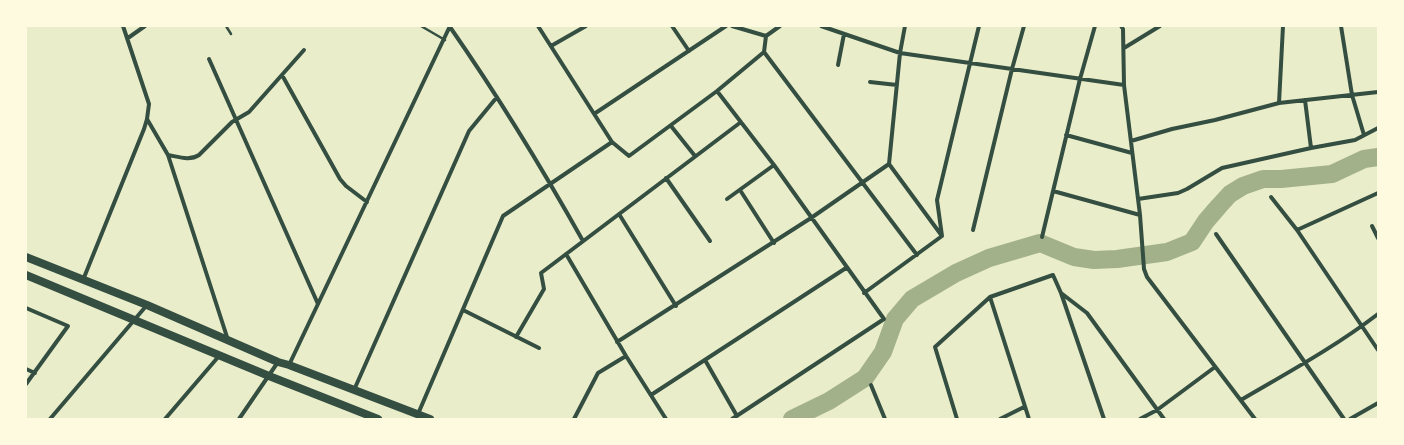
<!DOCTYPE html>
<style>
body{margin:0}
#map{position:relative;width:1404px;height:445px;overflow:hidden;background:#e9edc9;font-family:"Exo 2",sans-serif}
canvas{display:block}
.frame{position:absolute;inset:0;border:27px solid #fefae0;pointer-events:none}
</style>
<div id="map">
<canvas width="1404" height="445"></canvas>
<div class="frame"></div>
</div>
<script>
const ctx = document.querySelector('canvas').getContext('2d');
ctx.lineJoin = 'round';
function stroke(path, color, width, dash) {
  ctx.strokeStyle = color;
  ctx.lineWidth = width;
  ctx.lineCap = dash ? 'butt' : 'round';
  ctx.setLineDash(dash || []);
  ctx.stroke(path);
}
stroke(new Path2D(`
 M792,419L829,401L865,378L883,352L895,319L912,299L956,273L989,258L1040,243L1074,257L1094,260L1117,259L1167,252L1192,242L1206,221L1219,206L1230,194L1243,186L1263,179H1281L1332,174L1364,159L1378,157`), '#a3b18a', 18);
stroke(new Path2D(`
 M226,26L231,34
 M421,26L445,40`), '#344e41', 2.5);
stroke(new Path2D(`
 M672,26L689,51
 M732,26L766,36L780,26
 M821,26L900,53L1124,85
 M1121,26L1123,29L1124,85L1140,215L1144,269L1147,277L1255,419
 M1341,26L1352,95L1364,135
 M450,27C498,96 542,168 583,241
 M128,38L145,26
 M551,46L586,26
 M1124,48L1160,26
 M764,52L917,255
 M209,59L318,304
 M838,65L844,34
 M282,75L340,179L346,186L367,202
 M870,82L897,85
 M717,91L774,165L884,319L732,419
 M1305,100L1311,148
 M1279,103L1283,26
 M594,114L726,26
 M147,119L168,155L228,340
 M671,126L695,156
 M1066,135L1132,153
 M1131,141L1172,129L1215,120L1279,103L1378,92
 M612,142L629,156L717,91L764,52L766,36
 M168,155C179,157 190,161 199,155L232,122L249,112L304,50
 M889,164L942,236
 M666,178L710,241
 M740,190L774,243
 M1053,191L1140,215
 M1271,197L1297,230L1378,350
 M727,199L774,165
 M1138,199L1178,193L1187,189L1222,168L1311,148L1355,140L1378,128
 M619,214L676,306
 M1372,226L1378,238
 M973,230L1012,69L1024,26
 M1297,230L1378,193
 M1216,234L1344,419
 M942,236L937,200L979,26
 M1042,237L1080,79L1095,26
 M566,254L626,356L666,419
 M83,280L144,129L147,119L149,104L123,26
 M864,293L942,236
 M1061,293L1087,313L1164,419
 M990,297L1029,419
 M26,308L68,326L26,384
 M463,310L539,348
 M516,337L544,289L541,273L741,122
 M617,342L811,218L889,164L900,53L905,26
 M705,360L737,416
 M289,365L450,26
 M26,369L35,373
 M871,385L885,419
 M354,390L469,131L497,97
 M651,395L846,268
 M1241,400C1287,373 1335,347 1378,314
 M418,414L503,216L612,142L538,26
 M50,419L147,305
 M165,419L219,356
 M239,419L278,362
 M574,419L598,373L626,356
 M957,419L935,347L990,297L1053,275L1061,293L1104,419
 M1000,419L1024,407
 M1140,419L1157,410L1215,367
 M1350,419L1378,403`), '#344e41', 4);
stroke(new Path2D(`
 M26,257L147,305L278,362L289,365L430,419
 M26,275L269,376L378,419`), '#344e41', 8);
</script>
